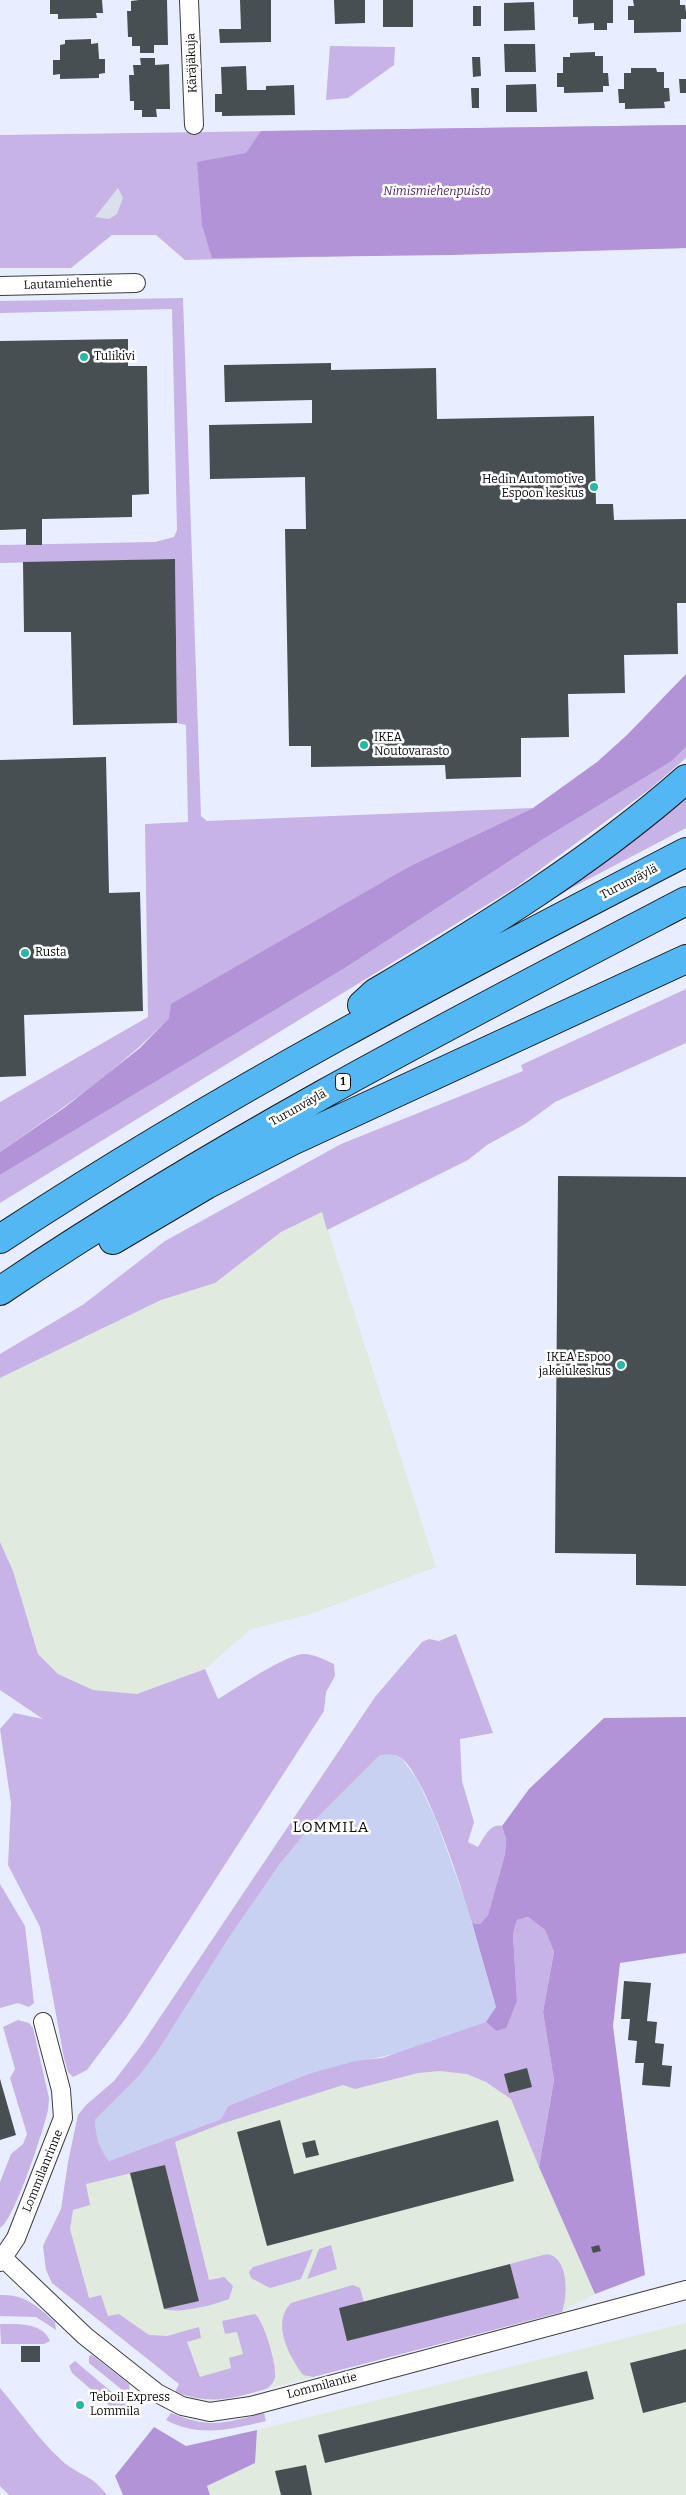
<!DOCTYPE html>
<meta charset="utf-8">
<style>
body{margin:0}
canvas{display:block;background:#e8eeff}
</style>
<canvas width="686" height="2495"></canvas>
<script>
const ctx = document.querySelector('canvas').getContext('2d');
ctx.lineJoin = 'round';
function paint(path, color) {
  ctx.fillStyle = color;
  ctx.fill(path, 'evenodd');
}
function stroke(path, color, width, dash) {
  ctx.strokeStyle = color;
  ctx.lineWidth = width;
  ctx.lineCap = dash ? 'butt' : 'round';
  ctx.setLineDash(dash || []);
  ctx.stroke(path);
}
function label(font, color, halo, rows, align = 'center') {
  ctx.font = font + ' Bitter,serif';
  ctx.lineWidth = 5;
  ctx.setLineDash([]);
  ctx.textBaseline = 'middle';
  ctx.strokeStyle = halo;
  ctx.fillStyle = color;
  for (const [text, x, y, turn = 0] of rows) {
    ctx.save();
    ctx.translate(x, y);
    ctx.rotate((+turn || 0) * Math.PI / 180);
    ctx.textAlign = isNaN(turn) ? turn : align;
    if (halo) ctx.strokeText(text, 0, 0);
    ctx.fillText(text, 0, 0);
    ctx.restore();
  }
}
paint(new Path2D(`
 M322,1212L436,1567L308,1615L251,1629L205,1669L137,1694L93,1690L58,1674L38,1654L13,1571L0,1542V1378L161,1300L215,1283L281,1232Z
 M486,2022L539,2167L595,2294L562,2312L252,2393L212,2401L194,2398L175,2392L179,2384L52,2283L46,2270L43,2246L45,2239L73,2210L94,2168Z
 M686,2323V2495H210L207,2486L255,2463L257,2430Z`), '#e0eade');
paint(new Path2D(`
 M391,1753L402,1759L417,1779L436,1820L466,1903L496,2007L491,2016L486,2022L410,2050L308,2074L228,2106L221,2119L109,2161L100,2150L96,2138L95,2120L139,2076L158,2051L230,1936L280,1864L319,1816L379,1756Z`), '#c9d1f3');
paint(new Path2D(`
 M330,46L395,47L394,65L348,98L326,100Z
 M686,125V248L185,260L156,235H112L71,268H0V135Z
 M183,298L201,816L207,821L533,808L414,864L169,1018C119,1070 59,1111 0,1152V1102L148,1017L145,824L188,822L186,725L177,723L175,559L0,563V545L155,542L174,537L177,530L172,309L0,313V301Z
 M686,747V758L650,789L516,887L0,1203V1175L345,968L545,838L672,761Z
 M686,792V828L543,903Z
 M686,989V1043L555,1102L525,1124L487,1145L468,1160L327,1230L322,1212L281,1232L215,1283L161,1300L0,1378V1354L84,1304L165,1241L341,1144L523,1071L521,1065Z
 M0,1542L13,1571L38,1654L58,1674L93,1690L137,1694L205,1669L218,1699C237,1688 284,1655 304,1654C314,1654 325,1660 334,1664L335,1676L326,1692L324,1711L126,2018L87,2070L73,2077L68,2072L64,2058L40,1927L8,1865L11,1803L0,1729L14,1713L43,1719L0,1690Z
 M456,1634L493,1733L460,1739L462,1781L474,1822L468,1842L478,1847C484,1838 490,1823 502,1826L506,1839L505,1854L488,1915L480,1924L472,1923C463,1891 425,1774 401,1758C393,1753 387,1754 379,1756L319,1816L280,1864L230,1936L158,2051L139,2076L95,2120C96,2137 98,2147 109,2161L221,2119L228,2106L308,2074L355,2061L382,2058L486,2022L496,2031L517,2001L513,1934L517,1920L528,1917L545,1930L554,1952L543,2012L554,2080L539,2167L511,2099L486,2082L467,2074L440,2071L418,2073L355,2089L343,2085L221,2124L175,2142L209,2280L224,2277L233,2286L229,2299C214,2305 179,2314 164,2309L199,2300L165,2165L86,2184L90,2205L73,2210L70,2229L89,2298L101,2295L108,2316L119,2314L149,2335L167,2336L199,2327L201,2338L187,2342L200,2377L231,2368L229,2358L243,2354L237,2332L225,2334L222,2321L255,2314C264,2321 277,2365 275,2377C274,2382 271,2386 266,2389C229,2399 213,2405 175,2392L179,2384L52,2283L46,2270L43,2246L61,2209L68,2162L78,2115L86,2105L114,2081L140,2047L375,1697L422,1642L429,1639L439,1641Z
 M0,1884L25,1926L34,2003L29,2007L18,2003L0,2008Z
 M18,2020L29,2023L33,2028L49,2098L48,2110C44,2129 14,2221 0,2228V2182L11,2154L23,2144L27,2134L10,2078L15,2069L3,2027Z
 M331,2245L337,2269L307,2279L319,2249Z
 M313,2249L301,2279L270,2288L251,2278L249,2272L253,2267Z
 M547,2254C569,2257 568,2297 562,2312L313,2377L303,2375C289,2356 271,2323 291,2303L353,2285L360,2288L364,2302L339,2308L519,2298L510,2264Z
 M0,2295C25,2294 37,2306 55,2322L56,2330L36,2317L0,2316Z
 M0,2324C16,2324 43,2322 50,2341L44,2344H1Z
 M92,2355L129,2384L130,2393H126L89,2363V2356Z
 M75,2361L127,2405L126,2411L117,2412L72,2373L69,2366Z
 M0,2388C21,2412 45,2449 70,2467C88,2479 92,2476 107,2495H9L0,2486Z
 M171,2413C210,2429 225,2423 264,2413L266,2421C231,2429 200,2438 166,2420Z`), '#c8b3e7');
paint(new Path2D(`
 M686,125V248L452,255L212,258L202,225L197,162L246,153L261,131Z
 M686,674V747L672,761L545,838L345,968L0,1175V1152L64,1108L140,1048L169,1018L171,1004L414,864L533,808L597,762L627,735Z
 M686,1717V1953L620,1963L613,2026L645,2275L595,2294L539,2167L554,2080L543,2012L554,1952L545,1930L528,1917L517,1920L513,1934L517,2001L506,2028L496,2031L486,2022L496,2007L472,1923L480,1924L488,1915L505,1854L506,1839L502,1826L529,1789L604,1718Z
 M154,2427L186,2446L257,2430L255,2463L207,2486L210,2495H123L115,2476Z`), '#b393d8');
paint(new Path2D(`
 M118,188L123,198L117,214L109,219L95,217Z`), '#d9e0ec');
paint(new Path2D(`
 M50,0H102L103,13H96L97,18L58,19V14H50Z
 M139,0H167L168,45H154V53H140V46H132V37H128L127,11H131V1Z
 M240,0H271V42L220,43L219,29H241Z
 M334,0H365V23L335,24Z
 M383,0H413V27H383Z
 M573,0H613V23H607V30H594V23L578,24V17H573Z
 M633,0H680V5H685L686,12V19H681V32L634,33V20H628V6H634Z
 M534,2L535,30L504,31V3Z
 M473,6H481V26H473Z
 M91,39V44L98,43L99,59H105V73L99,74V78L60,79V74L53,75V60H60V45L65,44V40Z
 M504,44H535L536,72H505Z
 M595,52V56H603V73H608L609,86H603V92L564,93V87H557V73H563V57H570V53Z
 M472,57H480L481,76L473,77Z
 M140,58H155V65L169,64L170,109H156L157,117H142V110H134V101H130L129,75H134L133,65H141Z
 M246,66L247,90H266V86L294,85L295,115L222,116V112H215V94H222L221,67Z
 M631,68H656L657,72H664V88H669L670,101L664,102L665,108L625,109V103H619L618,89H624V73H631Z
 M679,79H686V93H680Z
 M536,84L537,112H506V85Z
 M471,88H479V108H472Z
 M128,339V366H147L149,494L132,495V517L42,519V545H26V529L0,530V341Z
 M331,363V370L436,368L437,419L594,416L596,504H613L614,520L686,519V603H677L678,654L624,655L625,693L568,694L569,737L521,738V777L446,779L445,765L311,767V746H289L285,529H306L305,477L210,479L209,425L312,423V400L225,402L224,365Z
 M175,559L177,723L73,725L71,632H24L23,562Z
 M106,757L109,893L140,892L143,1011L24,1015L26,1076L0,1077V760Z
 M558,1176L686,1177V1586L636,1585V1554L555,1553Z
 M624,1981L651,1983L647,2021L657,2022L655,2043L664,2044L662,2065L672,2066L670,2087L642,2085L644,2063H635L637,2041L628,2040L630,2019H621Z
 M527,2068L532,2087L509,2093L504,2074Z
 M0,2079L16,2135L0,2140Z
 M280,2120L294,2174L498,2120L514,2181L267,2246L237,2132Z
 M315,2140L319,2155L306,2158L302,2143Z
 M165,2165L199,2301L164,2309L130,2173Z
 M599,2245L601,2251L593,2253L591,2247Z
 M510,2264L519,2298L347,2341L339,2308Z
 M21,2346H40V2362H21Z
 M686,2349V2402L643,2413L630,2363Z
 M587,2371L594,2399L325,2463L318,2435Z
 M306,2465L312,2495H281L275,2471Z`), '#474f53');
const minor = new Path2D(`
 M189,0L194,125
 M0,286L136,283
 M0,2255L85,2336L157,2393L182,2406L210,2412L251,2406L686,2290
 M0,2262L16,2238L63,2118L61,2090L43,2022`);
const motorway = new Path2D(`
 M362,1005L375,993C483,929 592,862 686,779
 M0,1239C220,1094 452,973 686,852
 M113,1240L206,1185L292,1141L686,959
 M0,1291C219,1143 452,1023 686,901`);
stroke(minor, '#3d3d3d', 20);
stroke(motorway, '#1b1b1b', 30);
stroke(minor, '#fff', 18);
stroke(motorway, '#52b7f3', 28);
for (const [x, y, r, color] of [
 [84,357,5,"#25b8a4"],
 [594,487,5,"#25b8a4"],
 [364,745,5,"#25b8a4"],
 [25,953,5,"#25b8a4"],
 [621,1365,5,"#25b8a4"],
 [80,2405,5,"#25b8a4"]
]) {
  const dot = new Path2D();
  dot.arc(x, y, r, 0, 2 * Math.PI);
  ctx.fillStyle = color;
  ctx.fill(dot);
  stroke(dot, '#fff', 2);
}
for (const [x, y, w] of [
 [343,1082,15]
]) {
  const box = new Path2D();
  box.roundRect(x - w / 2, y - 8.5, w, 17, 4);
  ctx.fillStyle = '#fff';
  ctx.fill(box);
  stroke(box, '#0a0a0a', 1);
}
label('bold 11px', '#0a0a0a', null, [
 ["1",343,1082]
]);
label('12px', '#0a0a0a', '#fff', [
 ["Käräjäkuja",192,63,-92],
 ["Lautamiehentie",68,284,-2],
 ["Turunväylä",629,882,-27],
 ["Turunväylä",298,1108,-29],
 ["Lommilanrinne",43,2171,-68],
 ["Lommilantie",322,2386,-15]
]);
label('italic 12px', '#4c1d60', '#fff', [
 ["Nimismiehenpuisto",437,192]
]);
label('12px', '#0a0a0a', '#fff', [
 ["Tulikivi",94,357],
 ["Hedin Automotive",584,480,"right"],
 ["Espoon keskus",584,494,"right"],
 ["IKEA",374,738],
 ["Noutovarasto",374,752],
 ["Rusta",35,953],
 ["IKEA Espoo",611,1358,"right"],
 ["jakelukeskus",611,1372,"right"],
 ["Teboil Express",90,2398],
 ["Lommila",90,2412]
], 'left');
ctx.letterSpacing = '1px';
label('15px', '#0a0a0a', '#fff', [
 ["LOMMILA",331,1828]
]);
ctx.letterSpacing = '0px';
</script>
